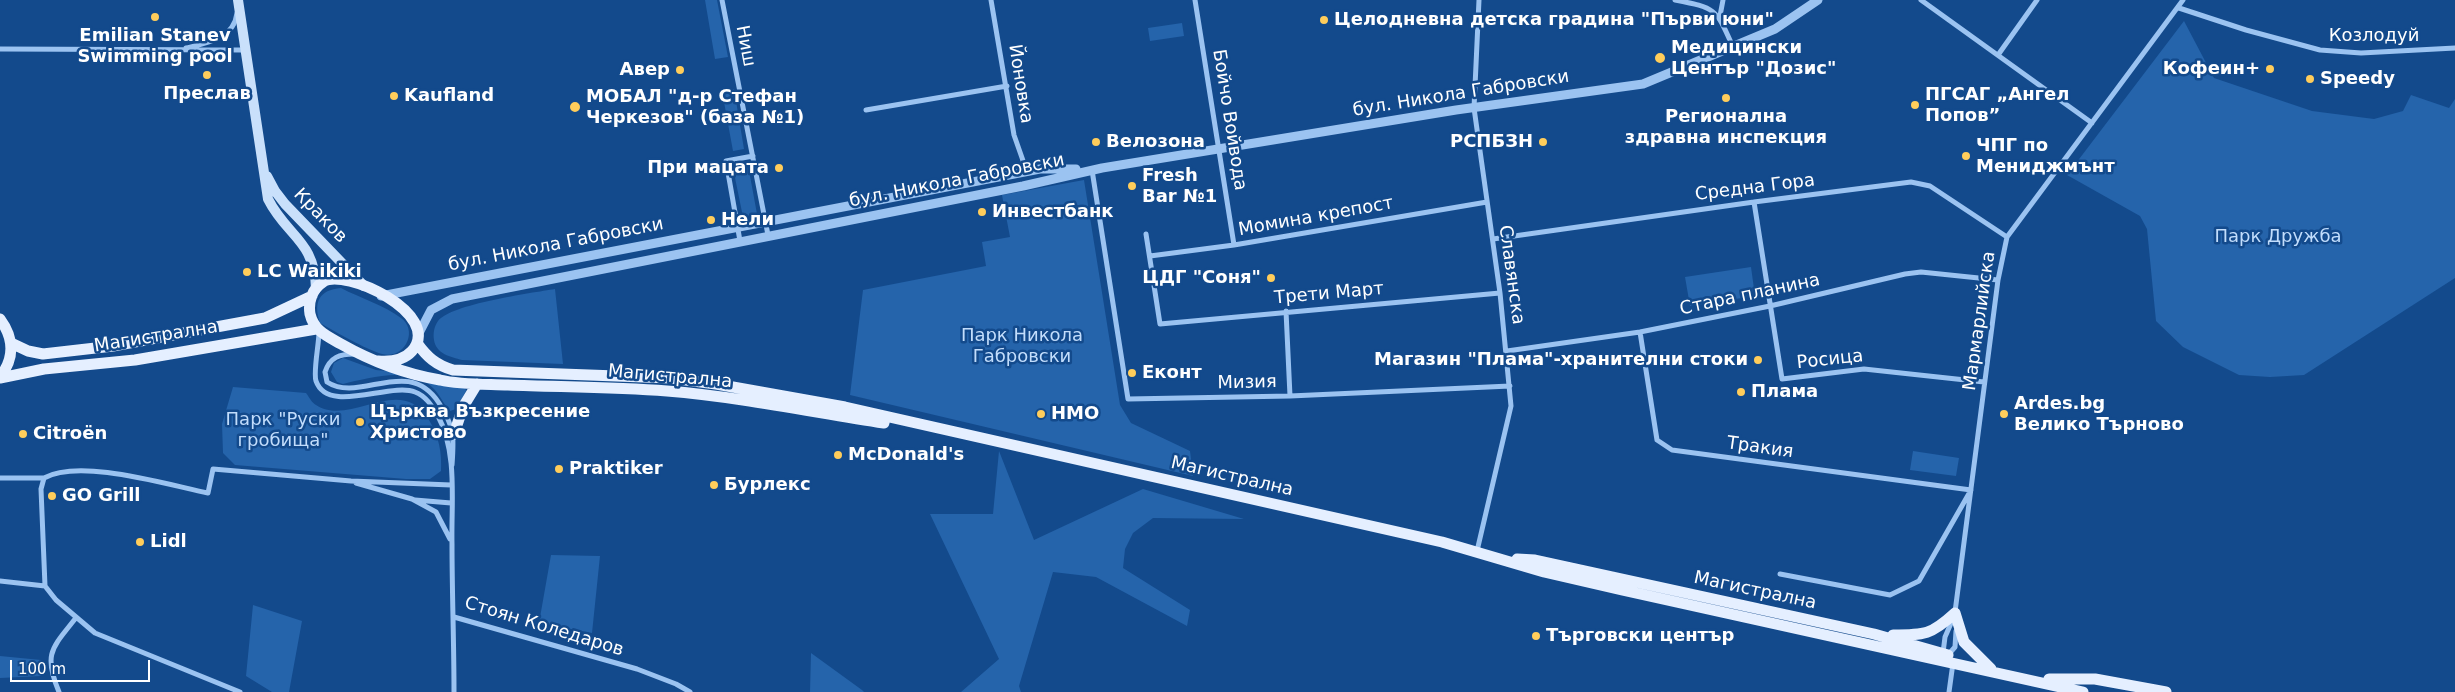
<!DOCTYPE html>
<meta charset="utf-8">
<style>
body{margin:0}
#map{position:relative;width:2455px;height:692px;overflow:hidden;background:#134a8c;font-family:"DejaVu Sans",sans-serif}
canvas{display:block}
.scale{position:absolute;left:10px;top:660px;width:140px;height:22px;box-sizing:border-box;border:2px solid #fff;border-top:0;padding-left:6px;font-size:15px;line-height:18px;white-space:nowrap;color:#fff;-webkit-text-stroke:4px #134a8c;paint-order:stroke}
</style>
<div id="map">
<canvas width="2455" height="692"></canvas>
<div class="scale">100 m</div>
</div>
<script>
const ctx = document.querySelector('canvas').getContext('2d');
ctx.lineJoin = 'round';
function paint(path, color) {
  ctx.fillStyle = color;
  ctx.fill(path, 'evenodd');
}
function stroke(path, color, width, dash) {
  ctx.strokeStyle = color;
  ctx.lineWidth = width;
  ctx.lineCap = dash ? 'butt' : 'round';
  ctx.setLineDash(dash || []);
  ctx.stroke(path);
}
function label(font, color, halo, rows, align = 'center') {
  ctx.font = font + ' "DejaVu Sans",sans-serif';
  ctx.lineWidth = 5;
  ctx.setLineDash([]);
  ctx.textBaseline = 'middle';
  ctx.strokeStyle = halo;
  ctx.fillStyle = color;
  for (const [text, x, y, turn = 0] of rows) {
    ctx.save();
    ctx.translate(x, y);
    ctx.rotate((+turn || 0) * Math.PI / 180);
    ctx.textAlign = isNaN(turn) ? turn : align;
    if (halo) ctx.strokeText(text, 0, 0);
    ctx.fillText(text, 0, 0);
    ctx.restore();
  }
}
paint(new Path2D(`
 M705,0H717L728,57L715,59Z
 M2184,21L2214,78L2312,111L2374,119L2403,111L2411,95L2449,108L2455,99V278L2304,375L2270,377L2239,375L2183,347L2156,321L2147,229L2140,216L2067,175Z
 M1182,23L1184,36L1150,41L1148,28Z
 M734,89L744,149L733,151L722,91Z
 M748,165L757,214L743,217L733,168Z
 M1084,180L1120,405L1131,423L1190,451L1193,476L850,395L863,290L986,266L982,242L1010,237L1002,195Z
 M1751,267L1755,296L1690,306L1685,277Z
 M341,288C360,298 384,305 401,318C419,331 404,360 382,354C365,349 336,332 320,323C313,302 319,290 341,288Z
 M555,289L563,364L462,360C451,357 436,354 434,340C433,333 434,327 438,321C451,304 531,293 555,289Z
 M343,358L376,370L405,373L465,387L466,391L456,409L450,411C444,405 440,395 434,389C412,365 369,378 343,384L337,382L331,372L334,363Z
 M233,387L306,393C309,397 312,403 316,405C351,428 400,372 429,420C439,437 442,452 441,471L430,479H406L235,465L223,453L222,424Z
 M999,451L1034,540L1143,489L1244,519L1153,518L1133,533L1125,549L1123,568L1190,610L1187,626L1096,577L1053,572L1019,686L1021,692H961L999,659L930,514H993Z
 M1913,451L1959,458L1956,476L1910,470Z
 M551,555L600,556L592,633L539,623Z
 M253,605L302,621L289,692H272L246,676Z
 M811,653L862,690L864,692H810Z
 M0,656L41,660V676L0,678Z`), '#2564ab');
stroke(new Path2D(`
 M722,0L768,235
 M991,0L1014,135L1027,172
 M1195,0L1234,245
 M1675,0C1717,8 1716,9 1733,47
 M1921,0L2092,123
 M2179,8L2246,30L2320,50L2361,53L2455,48
 M1720,16L1723,0
 M186,48C207,43 234,39 237,13
 M0,49L245,50
 M1998,55L2037,0
 M866,110L1007,86
 M1092,170L1128,399L1290,396L1510,386
 M1754,202L1782,379L1864,369L1984,382
 M1146,234L1160,324L1500,293
 M1493,239L1754,202L1911,182L1930,186L2007,237
 M740,241L726,161L753,156
 M1150,256L1234,245L1487,202
 M1286,311L1290,396
 M319,332C319,344 313,372 316,381C328,415 390,382 415,392C426,396 432,406 438,416C458,453 451,503 452,544C452,593 454,642 454,692
 M1640,332L1657,440L1672,450L1971,490L1919,581L1890,595L1780,574
 M1507,351L1640,332L1770,306L1905,274L1921,272L1998,280
 M354,354C340,354 330,357 325,372L327,382C360,404 408,355 439,403C455,428 454,437 452,465
 M0,478H44
 M356,483L412,499L436,512L450,539
 M415,500L451,503
 M1477,551L1511,406L1500,293L1474,108L1479,0
 M0,581L45,586L56,600L95,633L240,692
 M45,586L41,489L44,478C80,458 168,485 208,493L213,469L351,481L451,485
 M1955,612L1998,280L2007,237L2183,0
 M454,617L637,669L676,684L690,692
 M1943,653L1945,637L1952,621
 M1948,655L1955,647L1956,631
 M59,692C43,654 52,648 75,619
 M1949,692L1953,663`), '#9bc3f1', 5);
stroke(new Path2D(`
 M381,296L1040,169H1076
 M418,335L431,310L452,299L1023,186L1102,168L1456,110L1643,84L1775,29L1818,0`), '#9bc3f1', 9);
stroke(new Path2D(`
 M238,0L268,199C287,237 315,240 316,289
 M267,176L275,191L285,204L364,286`), '#c9e0fb', 10);
stroke(new Path2D(`
 M0,319C14,338 15,358 0,377
 M11,343L28,351L43,354L113,346L265,318L312,296
 M417,343C427,357 436,365 453,370L671,378L716,384L845,407L1442,542L1544,572L1622,590L2083,692
 M378,361C390,362 403,361 412,351C444,314 344,267 323,282C312,289 308,302 310,314C314,331 327,336 341,344C371,361 406,374 440,380C462,385 486,384 508,385C561,387 614,387 667,391C740,397 812,412 884,423
 M0,378L44,369L135,360L316,329
 M454,434L463,407L477,384
 M1517,559L1535,560L1874,634L1948,655
 M1893,635C1925,635 1931,635 1955,613L1964,642L1991,669
 M2049,679H2095L2166,692`), '#e5efff', 11);
for (const [x, y, r, color] of [
 [155,17,5,"#ffcd5b"],
 [1324,20,5,"#ffcd5b"],
 [1660,58,6,"#ffcd5b"],
 [2270,69,5,"#ffcd5b"],
 [680,70,5,"#ffcd5b"],
 [207,75,5,"#ffcd5b"],
 [2310,79,5,"#ffcd5b"],
 [394,96,5,"#ffcd5b"],
 [1726,98,5,"#ffcd5b"],
 [1915,105,5,"#ffcd5b"],
 [575,107,6,"#ffcd5b"],
 [1096,142,5,"#ffcd5b"],
 [1543,142,5,"#ffcd5b"],
 [1966,156,5,"#ffcd5b"],
 [779,168,5,"#ffcd5b"],
 [1132,186,5,"#ffcd5b"],
 [982,212,5,"#ffcd5b"],
 [711,220,5,"#ffcd5b"],
 [247,272,5,"#ffcd5b"],
 [1271,278,5,"#ffcd5b"],
 [1758,360,5,"#ffcd5b"],
 [1132,373,5,"#ffcd5b"],
 [1741,392,5,"#ffcd5b"],
 [1041,414,5,"#ffcd5b"],
 [2004,414,5,"#ffcd5b"],
 [360,422,5,"#ffcd5b"],
 [23,434,5,"#ffcd5b"],
 [838,455,5,"#ffcd5b"],
 [559,469,5,"#ffcd5b"],
 [714,485,5,"#ffcd5b"],
 [52,496,5,"#ffcd5b"],
 [140,542,5,"#ffcd5b"],
 [1536,636,5,"#ffcd5b"]
]) {
  const dot = new Path2D();
  dot.arc(x, y, r, 0, 2 * Math.PI);
  ctx.fillStyle = color;
  ctx.fill(dot);
  stroke(dot, '#134a8c', 2);
}
label('bold 18px', '#fff', '#134a8c', [
 ["Целодневна детска градина \"Първи юни\"",1334,20],
 ["Emilian Stanev",155,36,"center"],
 ["Swimming pool",155,57,"center"],
 ["Медицински",1671,48],
 ["Център \"Дозис\"",1671,69],
 ["Кофеин+",2260,69,"right"],
 ["Авер",670,70,"right"],
 ["Speedy",2320,79],
 ["Преслав",207,94,"center"],
 ["ПГСАГ „Ангел",1925,95],
 ["Попов”",1925,116],
 ["Kaufland",404,96],
 ["МОБАЛ \"д-р Стефан",586,97],
 ["Черкезов\" (база №1)",586,118],
 ["Регионална",1726,117,"center"],
 ["здравна инспекция",1726,138,"center"],
 ["Велозона",1106,142],
 ["РСПБЗН",1533,142,"right"],
 ["ЧПГ по",1976,146],
 ["Мениджмънт",1976,167],
 ["При мацата",769,168,"right"],
 ["Fresh",1142,176],
 ["Bar №1",1142,197],
 ["Инвестбанк",992,212],
 ["Нели",721,220],
 ["LC Waikiki",257,272],
 ["ЦДГ \"Соня\"",1261,278,"right"],
 ["Магазин \"Плама\"-хранителни стоки",1748,360,"right"],
 ["Еконт",1142,373],
 ["Плама",1751,392],
 ["Ardes.bg",2014,404],
 ["Велико Търново",2014,425],
 ["Църква Възкресение",370,412],
 ["Христово",370,433],
 ["HMO",1051,414],
 ["Citroën",33,434],
 ["McDonald's",848,455],
 ["Praktiker",569,469],
 ["Бурлекс",724,485],
 ["GO Grill",62,496],
 ["Lidl",150,542],
 ["Търговски център",1546,636]
], 'left');
label('18px', '#fff', '#134a8c', [
 ["Козлодуй",2374,36],
 ["Ниш",745,46,79],
 ["Йоновка",1020,84,81],
 ["бул. Никола Габровски",1461,94,-9],
 ["Бойчо Войвода",1229,120,81],
 ["бул. Никола Габровски",957,181,-11],
 ["Средна Гора",1755,188,-7],
 ["Краков",320,216,46],
 ["Момина крепост",1316,217,-10],
 ["бул. Никола Габровски",556,245,-11],
 ["Славянска",1511,275,82],
 ["Трети Март",1329,294,-5],
 ["Стара планина",1750,295,-12],
 ["Мармарлийска",1980,321,-82],
 ["Магистрална",156,337,-9],
 ["Росица",1830,360,-6],
 ["Магистрална",670,377,5],
 ["Мизия",1247,383,-1],
 ["Тракия",1760,448,8],
 ["Магистрална",1232,477,13],
 ["Магистрална",1755,591,12],
 ["Стоян Коледаров",544,627,17]
]);
label('18px', '#c2ddfc', '#134a8c', [
 ["Парк Дружба",2278,237],
 ["Парк Никола",1022,336],
 ["Габровски",1022,357],
 ["Парк \"Руски",283,420],
 ["гробища\"",283,441]
]);
</script>
